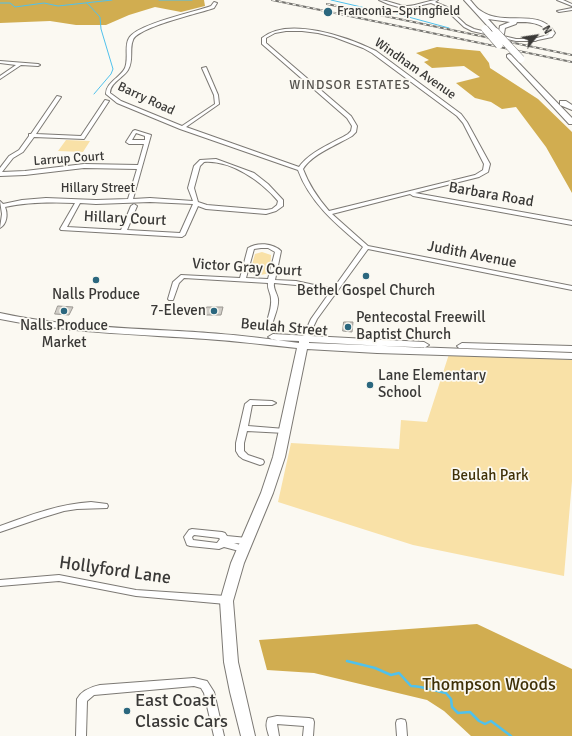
<!DOCTYPE html>
<meta charset="utf-8">
<style>
body{margin:0}
#map{position:relative;width:572px;height:736px;overflow:hidden;background:#fbf9f2;font-family:Signika,sans-serif}
canvas{display:block}
.north{position:absolute;left:516px;top:16px;width:40px;height:40px;-webkit-text-stroke:3px #fbf9f2;paint-order:stroke;rotate:60deg;font-size:11px;font-weight:700;line-height:16px;text-align:center;color:#3a3937}
.north::after{content:'';display:block;margin:auto;width:14px;height:18px;background:#3a3937;clip-path:polygon(50% 0,100% 100%,50% 72%,0 100%)}
</style>
<div id="map">
<canvas width="572" height="736"></canvas>
<div class="north">N</div>
</div>
<script>
const ctx = document.querySelector('canvas').getContext('2d');
ctx.lineJoin = 'round';
function paint(path, color) {
  ctx.fillStyle = color;
  ctx.fill(path, 'evenodd');
}
function stroke(path, color, width, dash) {
  ctx.strokeStyle = color;
  ctx.lineWidth = width;
  ctx.lineCap = dash ? 'butt' : 'round';
  ctx.setLineDash(dash || []);
  ctx.stroke(path);
}
function label(font, color, halo, rows, align = 'center') {
  ctx.font = font + ' Signika,sans-serif';
  ctx.lineWidth = 3.5;
  ctx.setLineDash([]);
  ctx.textBaseline = 'middle';
  ctx.strokeStyle = halo;
  ctx.fillStyle = color;
  for (const [text, x, y, turn = 0] of rows) {
    ctx.save();
    ctx.translate(x, y);
    ctx.rotate((+turn || 0) * Math.PI / 180);
    ctx.textAlign = isNaN(turn) ? turn : align;
    if (halo) ctx.strokeText(text, 0, 0);
    ctx.fillText(text, 0, 0);
    ctx.restore();
  }
}
paint(new Path2D(`
 M66,140L90,141L83,152L58,151Z
 M262,252L271,255L270,273L256,276L250,272L255,254Z
 M450,351L572,360V481L564,576L413,545L278,502L291,443L399,449L401,420L427,422Z`), '#f9e1a7');
paint(new Path2D(`
 M0,0H204L205,6L181,12L155,7L129,15L106,25H76L50,21L0,23Z
 M437,47L480,51L489,63L490,68L538,99L572,132V193L546,147L516,107L502,109L491,102L475,98L456,83L480,77L464,66L432,68L424,62L429,60L416,53Z
 M477,624L572,669V736H471L444,711L427,700L314,673L267,670L259,640Z`), '#d1ad50');
stroke(new Path2D(`
 M159,0H192
 M331,0L370,9H379L449,28
 M0,3H10L15,7L44,3L58,6L112,0
 M87,3L100,17L101,29L113,69L111,74L94,94`), '#50c1ec', 1);
stroke(new Path2D(`
 M347,661L375,668L391,675L399,673L411,686C423,686 434,691 446,693L451,699L452,707L458,713L470,712L479,721L485,724L491,721L511,736`), '#50c1ec', 2.5);
const building = new Path2D(`
 M58,306L73,307L69,315L55,314Z
 M207,307H223L221,315H204Z
 M344,322H353L352,332L343,331Z`);
paint(building, '#d0cdc7');
stroke(building, '#999690', 1);
const street = new Path2D(`
 M379,0C389,0 397,6 407,6C418,6 427,0 438,0L435,2L447,7L466,25L474,29L516,39H535L537,40L535,41H516L472,31L464,27L445,9L431,3L414,7L402,8L388,4Z
 M557,0H563L572,4V6Z
 M214,2L217,3L214,8C200,13 138,27 133,40C129,49 134,60 128,70C123,78 110,83 110,93L121,101L182,126L215,104L214,95L202,68L206,67L218,95L219,104L186,127L299,167C309,152 333,143 348,134L351,131L352,126L347,118L262,44V38C288,16 348,37 376,51L461,114L467,122L490,164L488,172L479,177L415,193L572,221V225L413,196L410,194L332,214L368,246L572,286V290L368,249L317,319L307,340L305,341L302,339L311,319L330,292L296,285L274,283C273,289 277,293 278,299C279,307 274,317 272,325L269,327L266,325C268,317 272,307 271,299C271,293 267,289 268,283L184,278L179,283L173,300H169L168,299L173,282L181,275L240,278L248,248C257,242 273,243 281,251L275,280L296,281L333,289L363,247C337,225 310,203 298,170L180,129L117,103L106,94C106,82 120,78 125,68C129,58 124,46 129,38C137,24 195,12 211,6ZM286,31H302L318,33L334,37L363,48L372,53L457,116L463,123L484,164L483,170L475,175L329,211C318,198 309,185 303,169C312,154 337,145 352,136L356,132L357,126L351,116L266,43V38L275,33ZM261,248H268L275,252L268,279L246,278L254,249Z
 M572,8V10L559,12L557,11Z
 M0,61L38,64L40,65L38,66L21,65L0,79V76L16,65L0,63Z
 M57,96L61,97L36,134L81,136L105,100L109,101L84,139L34,137L23,152L13,158L2,172L25,171L84,164L138,165L144,144H129L126,142L133,131L135,130L151,135L133,199L150,198L193,201L188,188L194,166L200,160L216,159L254,173L268,184L283,200V206L276,211L266,214L206,209L198,206L185,235L182,237L61,230L60,229L75,203C50,202 29,202 5,207C8,214 7,224 0,228L2,214L0,201L3,204L22,200L46,198L96,200L128,199L137,169L84,168L25,175L0,176V168L9,156L19,150L29,136V134H31ZM136,133L145,136V140H132ZM204,162C231,160 261,181 278,201L277,205L272,209L266,210L207,205L198,202L194,188L200,166ZM150,202L193,204L180,233L127,230L137,206L134,204L131,206L121,230L67,227L80,203L96,204Z
 M250,400L272,401L276,403L272,405H252L248,426L285,429L289,431L285,433L247,431L244,443V451L248,455L263,460L264,462L263,464L260,465L243,459L239,456L236,451V443L245,404Z
 M91,502L107,504L108,506L107,508L77,509L64,511L41,518L0,532V526C30,515 59,504 91,502Z
 M192,529L222,532L225,533L227,536L247,538L250,539L251,541L250,543L247,544L234,543L246,547L247,549L246,551L243,552L224,547L219,549L190,546L187,545L184,537L189,530ZM194,535L219,538L220,539L217,543L193,540L192,537Z
 M59,575L136,590L226,596L229,597L230,600L229,603L226,604L136,596L59,581L0,586V580Z
 M194,678L207,681L214,692L224,736H214L204,693L201,688L194,686L94,695L87,701L86,736H76L77,699C82,690 91,687 100,685Z
 M277,716L309,718L313,719L314,722L313,736H303L304,726L277,724L279,736H269C267,729 265,725 268,718Z
 M401,719L405,720L406,723L407,736H397L396,723L397,720Z`);
const secondary = new Path2D(`
 M0,313C69,328 139,328 208,333C239,335 269,339 299,343V341L273,340L268,337L273,334L424,342L429,345L424,348L309,342V343L572,353V359L377,353L307,349L285,457L273,493L244,563L233,601L238,662L255,736H241L230,692L224,662L220,601L231,563L261,493L273,457L297,348C267,345 237,341 206,339C137,334 68,333 0,319Z
 M462,343L572,346V352L459,348L457,346Z`);
const primary = new Path2D(`
 M464,0H470C474,4 477,9 481,11C503,27 540,7 555,33L552,37L533,41V39L548,35L549,33C542,22 528,22 517,22L516,24L505,28L504,34L494,33ZM488,19L510,22L500,26L499,31Z
 M509,54L511,55L572,118V124H569L507,57V55Z
 M560,101H566L572,105V110L560,105Z`);
stroke(street, '#7c7974', 2);
stroke(secondary, '#7c7974', 2);
stroke(primary, '#7c7974', 2);
paint(street, '#fff');
paint(secondary, '#fff');
paint(primary, '#fff');
const rail = new Path2D(`
 M272,0L572,62
 M327,4L572,55`);
stroke(rail, '#74736f', 2);
stroke(rail, '#fbf9f2', 1, [3.5]);
const primaryBridge = new Path2D(`
 M485,29L499,45
 M496,32L521,59`);
stroke(primaryBridge, '#7c7974', 8, []);
stroke(primaryBridge, '#fff', 7);
for (const [x, y, r, color] of [
 [328,12,5,"#2b677e"],
 [366,276,4,"#2b677e"],
 [96,280,4,"#2b677e"],
 [64,311,4,"#2b677e"],
 [214,311,4,"#2b677e"],
 [348,327,4,"#2b677e"],
 [370,385,4,"#2b677e"],
 [127,711,4,"#2b677e"]
]) {
  const dot = new Path2D();
  dot.arc(x, y, r, 0, 2 * Math.PI);
  ctx.fillStyle = color;
  ctx.fill(dot);
  stroke(dot, '#fbf9f2', 1.5);
}
label('13px', '#3a3937', '#fbf9f2', [
 ["Franconia–Springfield",337,12]
], 'left');
label('13px', '#3a3937', '#fbf9f2', [
 ["Windham Avenue",415,69,35],
 ["Barry Road",146,99,25],
 ["Larrup Court",69,159,-4],
 ["Hillary Street",98,189]
]);
ctx.letterSpacing = '1px';
label('13px', '#55534e', '#fbf9f2', [
 ["WINDSOR ESTATES",350,86]
]);
ctx.letterSpacing = '0px';
label('15px', '#3a3937', '#fbf9f2', [
 ["Barbara Road",491,195,10],
 ["Hillary Court",125,219,3],
 ["Judith Avenue",472,255,11],
 ["Victor Gray Court",247,268,4],
 ["Beulah Street",284,328,5]
]);
label('15px', '#3a3937', '#fbf9f2', [
 ["Bethel Gospel Church",366,291],
 ["Nalls Produce",96,295],
 ["7-Eleven",206,311,"right"],
 ["Pentecostal Freewill",356,318,"left"],
 ["Baptist Church",356,335,"left"],
 ["Nalls Produce",64,326],
 ["Market",64,343],
 ["Lane Elementary",378,376,"left"],
 ["School",378,393,"left"]
]);
label('15px', '#3f3007', '#fbf9f2', [
 ["Beulah Park",490,476]
]);
label('18px', '#3a3937', '#fbf9f2', [
 ["Hollyford Lane",115,571,8]
]);
label('18px', '#3f3007', '#fbf9f2', [
 ["Thompson Woods",489,685]
]);
label('18px', '#3a3937', '#fbf9f2', [
 ["East Coast",135,701],
 ["Classic Cars",135,722]
], 'left');
</script>
